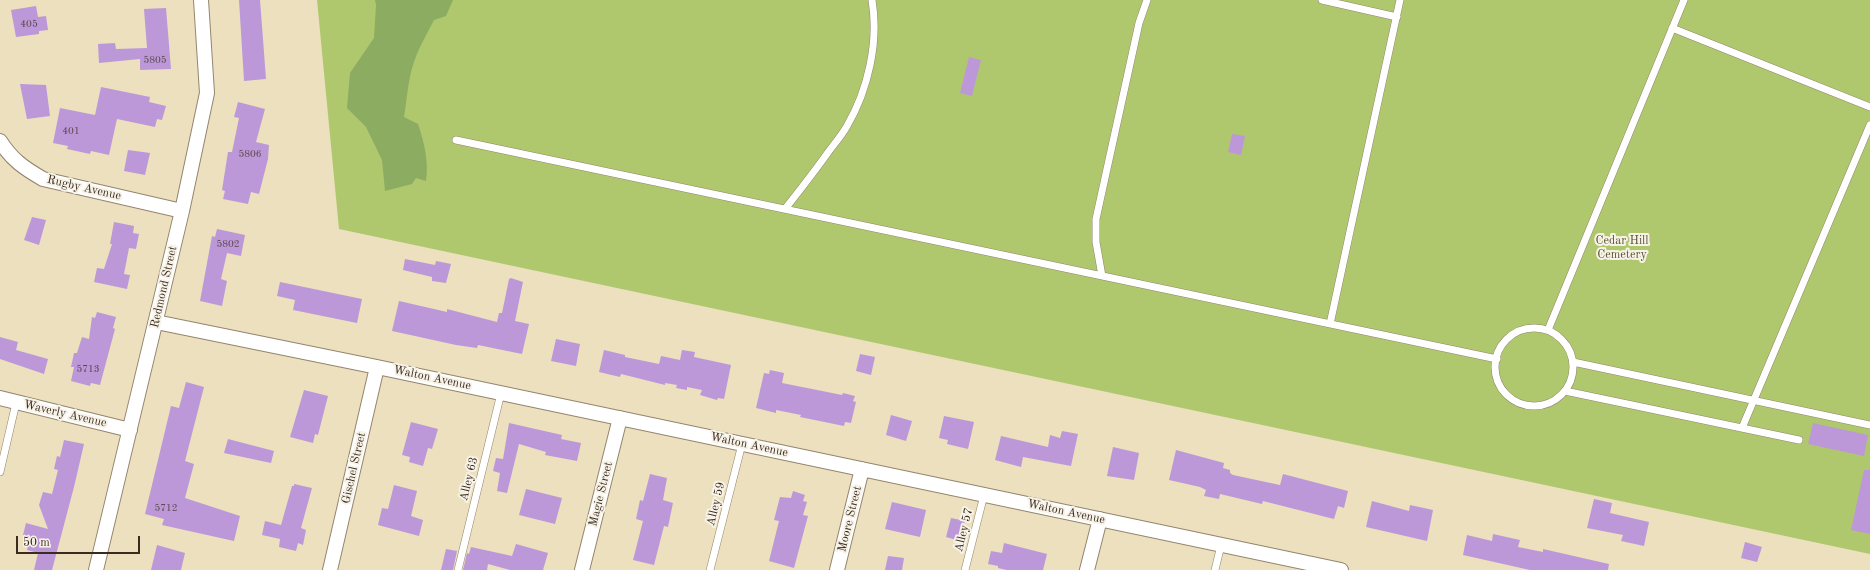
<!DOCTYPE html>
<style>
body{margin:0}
#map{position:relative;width:1870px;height:570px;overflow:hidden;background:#ece0be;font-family:"Old Standard TT",serif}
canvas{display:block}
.scale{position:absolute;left:16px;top:536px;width:124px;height:18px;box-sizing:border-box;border:2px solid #3b2a1e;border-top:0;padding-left:5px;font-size:12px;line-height:14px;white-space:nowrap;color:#3b2a1e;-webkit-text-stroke:3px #f7f3e8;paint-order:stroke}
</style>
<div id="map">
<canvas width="1870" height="570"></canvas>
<div class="scale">50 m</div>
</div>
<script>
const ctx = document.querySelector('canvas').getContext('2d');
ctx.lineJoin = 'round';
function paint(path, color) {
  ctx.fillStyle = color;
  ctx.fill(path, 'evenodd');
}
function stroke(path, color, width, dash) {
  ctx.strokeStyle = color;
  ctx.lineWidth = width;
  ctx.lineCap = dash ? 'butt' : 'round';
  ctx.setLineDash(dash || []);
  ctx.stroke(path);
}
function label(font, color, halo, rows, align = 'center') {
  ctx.font = font + ' "Old Standard TT",serif';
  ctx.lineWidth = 4;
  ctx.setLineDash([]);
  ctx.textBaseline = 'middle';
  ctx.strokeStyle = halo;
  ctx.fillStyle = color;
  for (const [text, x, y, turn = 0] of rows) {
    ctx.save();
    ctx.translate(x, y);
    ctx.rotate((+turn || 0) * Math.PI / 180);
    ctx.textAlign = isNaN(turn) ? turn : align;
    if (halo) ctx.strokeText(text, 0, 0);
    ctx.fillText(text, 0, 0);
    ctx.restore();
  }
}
paint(new Path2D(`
 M317,0H1870V554L339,229Z`), '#afc86e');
paint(new Path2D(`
 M375,0H453L446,16L434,20C427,34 419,47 414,62C408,79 407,99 404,117L418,124C424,142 429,161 426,181L416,178L412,184L385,191L382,160L366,127L347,108L350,73L374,38L376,5Z`), '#8bac61');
paint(new Path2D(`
 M239,0H260L266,79L244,81Z
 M36,6L38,17L46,16L48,30L39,31V34L16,37L11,10Z
 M166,8L171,69L140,70V59L99,63L98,44L115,43L116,49L147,48L144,9Z
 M969,57L981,60L972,96L960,93Z
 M20,84L46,85L50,116L27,119Z
 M101,87L150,97L149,102L166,106L162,120L157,119L155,127L117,119L109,155L91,151L90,154L67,149L68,146L53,143L60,108L95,115Z
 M238,102L265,109L256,142L269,145L268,159L259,194L251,192L248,204L223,199L225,191L222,190L228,152H232L239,118L234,117Z
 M1232,134L1245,136L1241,155L1228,152Z
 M128,150L150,153L145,175L124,171Z
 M32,217L46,220L39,245L24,240Z
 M114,222L134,226L133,233L139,234L136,249L129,248L124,274L130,275L127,289L94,282L97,268L104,269L112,244H110Z
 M217,229L245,235L241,256L227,253L221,279L227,281L222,306L200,301L212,236L215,237Z
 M405,259L435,265L436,261L451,264L446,283L432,281V277L403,270Z
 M511,278L523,282L515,321L529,324L522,354L478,345L477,348L456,345L392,331L399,301L447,312V309L497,322L499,313H502L509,279Z
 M280,282L362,299L357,323L293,310L295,300L277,296Z
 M97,312L116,317L113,328L115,329L100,385L91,383L90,386L71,381L74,367H71L74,353H77L82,337L89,339L92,317L95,318Z
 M0,337L18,342L16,350L48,359L44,374L0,359Z
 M556,339L580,344L576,366L551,361Z
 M604,350L625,355V357L659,364L661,356L680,360L682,350L695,352L694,357L731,365L724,399L718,398L717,400L700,395L702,390L687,387V390L676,388L677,385L665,383V385L621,374L620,377L599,372Z
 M860,354L875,357L871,375L856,371Z
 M770,370L784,373L782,383L842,395L843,393L855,396L853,401L856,402L851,423L845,422L844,426L800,417L801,415L776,410V413L756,408L764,373L769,374Z
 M186,382L204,387L185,461L194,464L185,498L240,516L234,541L162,525L164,519L145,514L171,406L179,408Z
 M304,390L328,396L318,435L315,434L313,443L290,437Z
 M891,415L912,421L906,441L886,435Z
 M944,416L974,422L968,449L947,444L948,440L939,438Z
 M411,422L438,429L432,449L428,448L423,466L409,462L410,457L402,455Z
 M509,423L562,435L561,439L581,443L577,461L545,455L546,452L519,444L507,493L497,491L500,473L493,471L496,458L503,459Z
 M1813,423L1868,435L1864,456L1808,444Z
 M1062,431L1078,434L1071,466L1023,457L1021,467L995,460L1001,436L1048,447L1050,435L1060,438Z
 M228,439L274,451L271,463L224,453Z
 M64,440L84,444L74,487L52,570H34L38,553L27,550L30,537L23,535L26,523L48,529L39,505L43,492L52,494L58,470L54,469L57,456L60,457Z
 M1113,447L1139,453L1134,480L1107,476Z
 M1176,450L1224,463L1223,468L1230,470V473L1233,475L1280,485L1283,474L1348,491L1344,508L1338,506L1334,519L1263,501L1262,504L1220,494L1219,499L1204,496L1206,490L1200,487L1169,480Z
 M1864,470H1870V534L1851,530Z
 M650,474L667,478L663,500L673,503L668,527L664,526L654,565L633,560L643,521L636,519L640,500L643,501Z
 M294,484L312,488L301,528L306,530L303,545L298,543L296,551L279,547L280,539L262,535L265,521L281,525L292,486H294Z
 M394,485L417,491L411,516L423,520L419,536L378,525L382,508L388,509Z
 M526,489L562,498L555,524L519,515Z
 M793,491L805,495L803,501L807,502L803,515L808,516L794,568L769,561L779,521L774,520L780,497L791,498Z
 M1594,499L1612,503L1610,513L1649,522L1644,546L1621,541L1623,535L1587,528Z
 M1372,501L1409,511L1410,505L1433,510L1427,541L1366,527Z
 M892,502L926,510L920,537L885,529Z
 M951,518L965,521L960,541L946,537Z
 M1493,534L1520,540L1518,547L1543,552V549L1609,564L1608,570H1530L1463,555L1467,535L1492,541Z
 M1745,542L1762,547L1757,562L1741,558Z
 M1004,543L1047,554L1043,570H1007L998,568V566L988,564L991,551L1002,553Z
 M516,544L548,553L543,570H510L488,564L487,570H463L467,553L469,554L471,547L512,556Z
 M157,545L185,553L181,570H151Z
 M446,549L457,551L453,570H441Z
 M888,556L904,558L902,570H885Z`), '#bc98d9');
const service = new Path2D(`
 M1322,0L1397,17
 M1672,28L1870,107
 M456,140L1497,359
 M785,209C800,190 815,171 829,151C835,143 842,135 847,126C868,90 879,42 872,0
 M1102,276L1096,242V219L1139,23L1147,0
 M1330,324L1400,0
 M1495 367a39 39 0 1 1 78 0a39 39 0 1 1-78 0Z
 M1548,330L1684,0
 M1573,362L1870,425
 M1565,391L1799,440
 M1742,428L1870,125
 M0,472L16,403
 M458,570L501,393
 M710,570L742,444
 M965,570L984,495
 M1215,570L1221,545`);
const minor = new Path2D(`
 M0,141C12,160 24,168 43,179L182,211
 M156,322L377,367L1341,570
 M0,398L130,430
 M96,570L182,211L207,93L201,0
 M330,570L377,367
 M582,570L620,418
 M837,570L862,469
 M1087,570L1100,519`);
stroke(service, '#94856e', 8);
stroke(minor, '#94856e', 16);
stroke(service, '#fff', 7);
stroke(minor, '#fff', 14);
label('10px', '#5b464d', null, [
 ["405",29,24],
 ["5805",155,60],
 ["401",71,131],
 ["5806",250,154],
 ["5802",228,244],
 ["5713",88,369],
 ["5712",166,508]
]);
label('12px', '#3b2a1e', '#f7f3e8', [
 ["Rugby Avenue",84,188,13],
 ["Redmond Street",164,287,-77],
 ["Walton Avenue",432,378,12],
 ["Waverly Avenue",65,414,13],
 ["Walton Avenue",749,445,12],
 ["Gischel Street",354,468,-77],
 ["Alley 63",469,479,-76],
 ["Magie Street",601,494,-76],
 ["Alley 59",716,504,-76],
 ["Walton Avenue",1066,512,12],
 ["Moore Street",850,519,-76],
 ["Alley 57",964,530,-76]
]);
label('12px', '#585232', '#f7f3e8', [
 ["Cedar Hill",1622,241],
 ["Cemetery",1622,255]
]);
</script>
